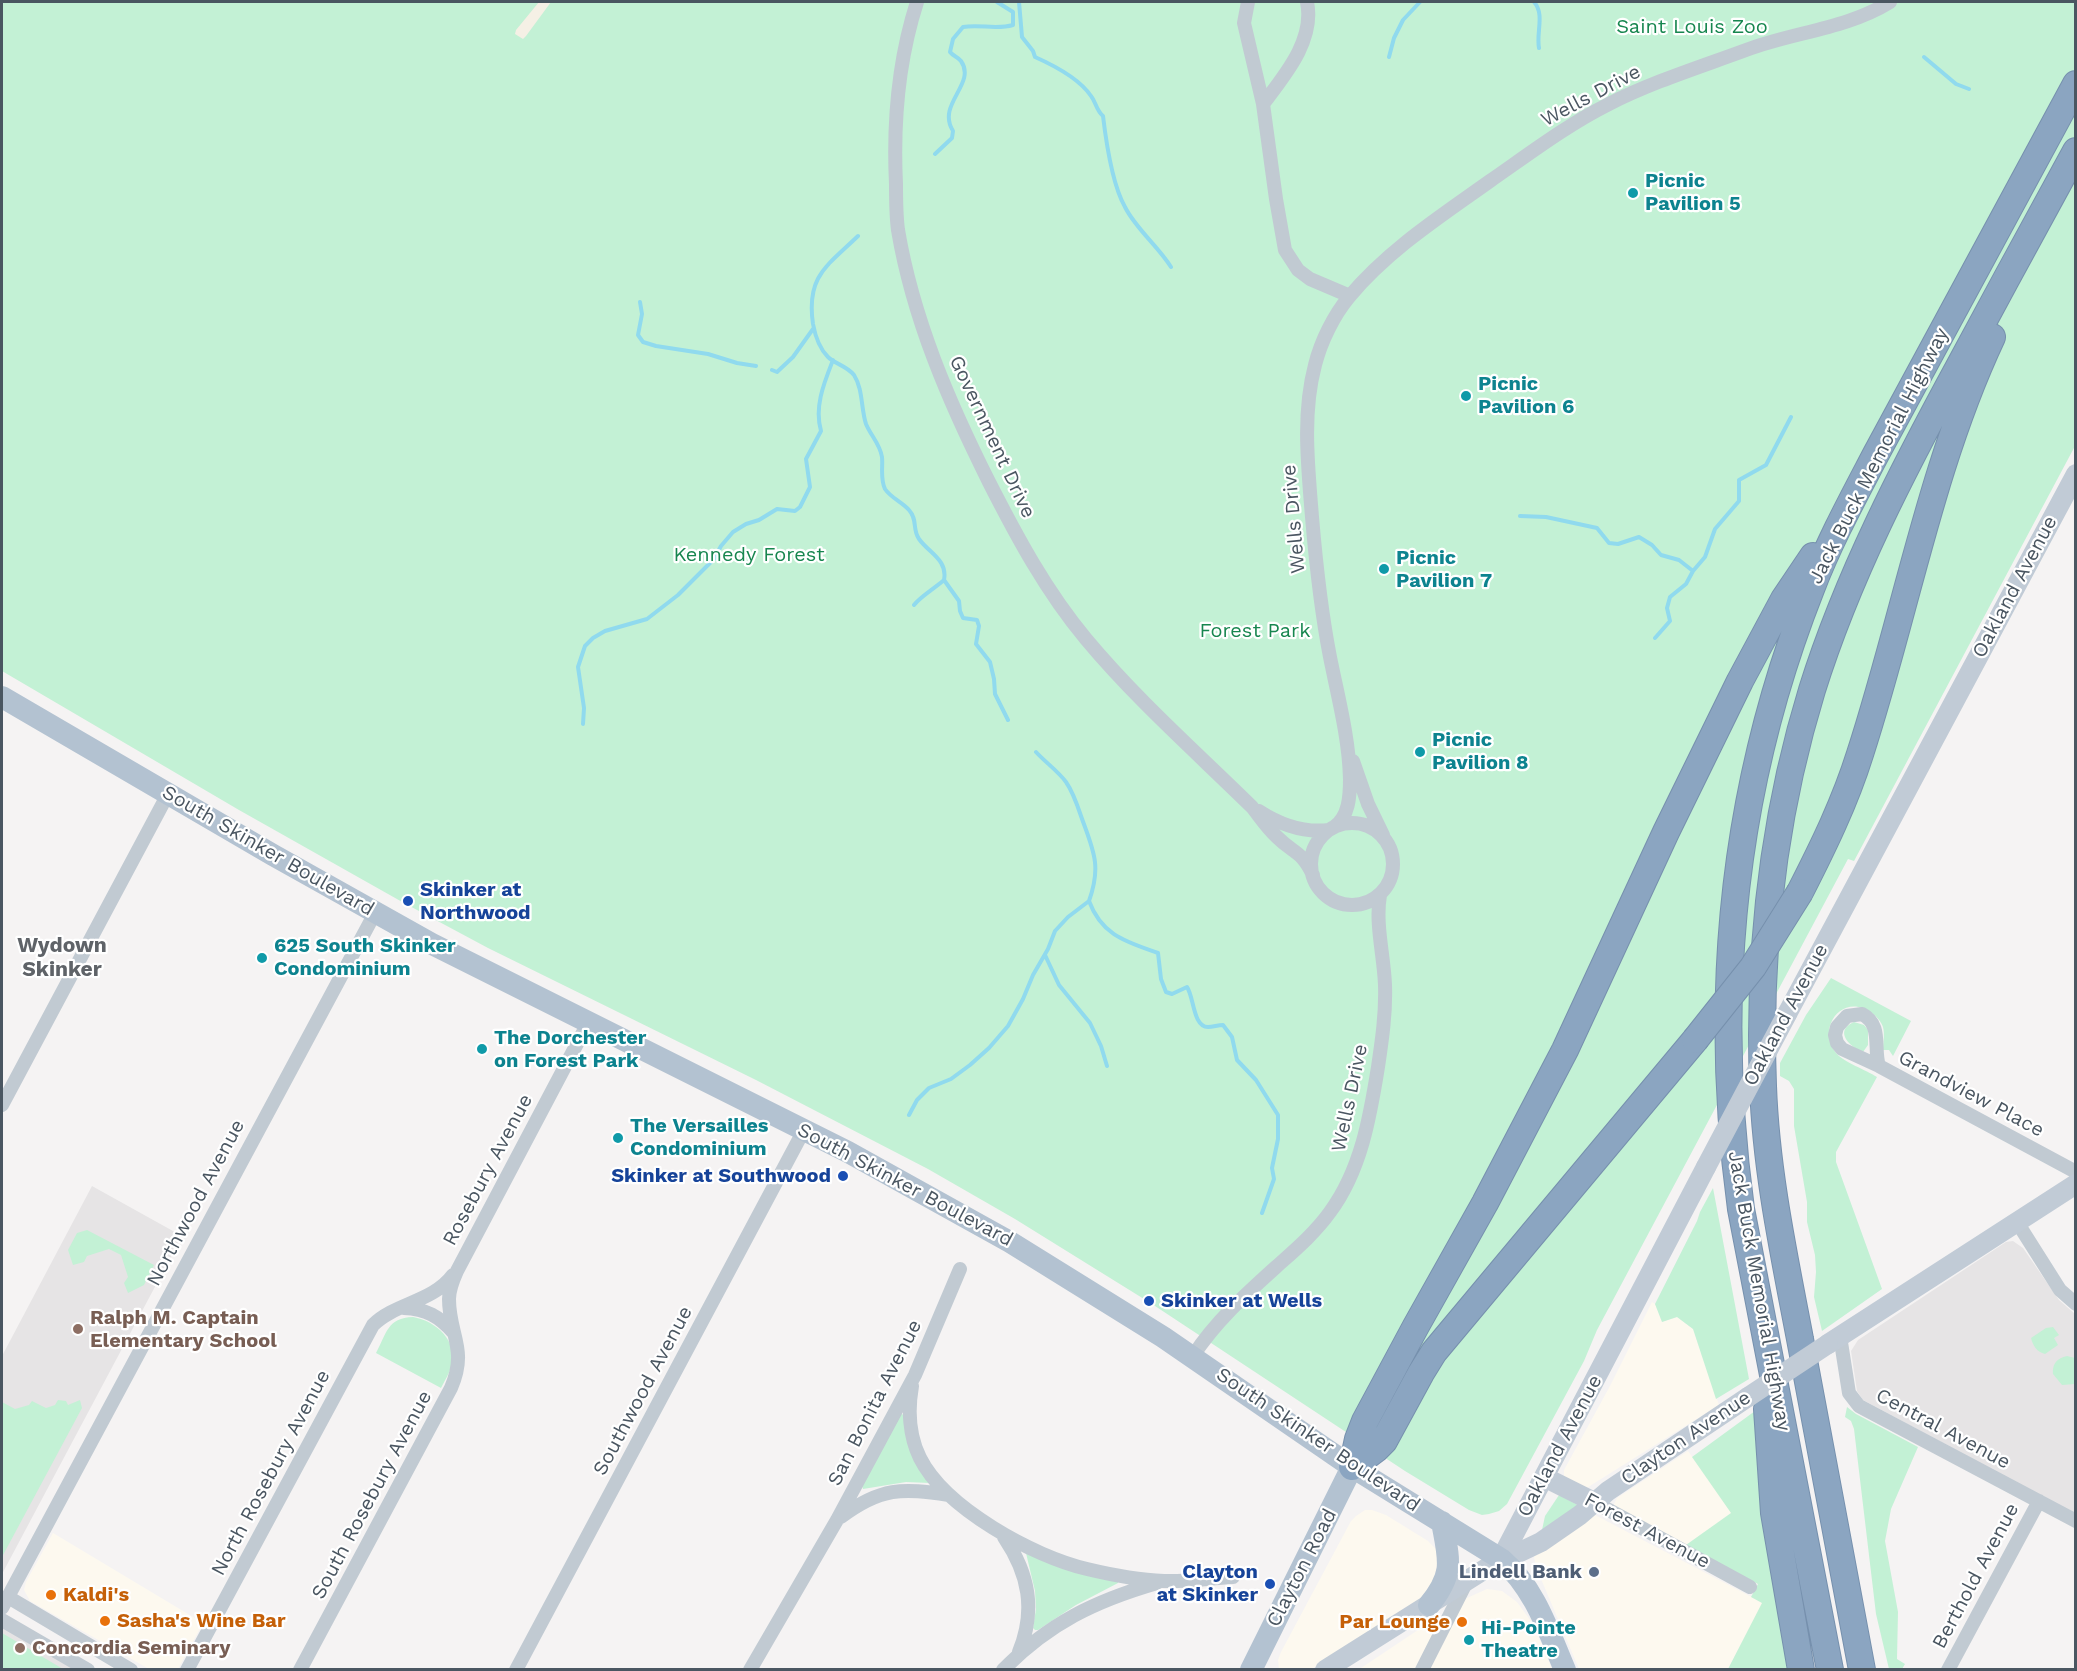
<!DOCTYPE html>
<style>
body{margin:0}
#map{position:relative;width:2077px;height:1671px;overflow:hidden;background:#f5f3f3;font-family:"Work Sans",sans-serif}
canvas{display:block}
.frame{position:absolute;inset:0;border:3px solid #4a5661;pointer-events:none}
</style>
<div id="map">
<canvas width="2077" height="1671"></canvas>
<div class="frame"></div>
</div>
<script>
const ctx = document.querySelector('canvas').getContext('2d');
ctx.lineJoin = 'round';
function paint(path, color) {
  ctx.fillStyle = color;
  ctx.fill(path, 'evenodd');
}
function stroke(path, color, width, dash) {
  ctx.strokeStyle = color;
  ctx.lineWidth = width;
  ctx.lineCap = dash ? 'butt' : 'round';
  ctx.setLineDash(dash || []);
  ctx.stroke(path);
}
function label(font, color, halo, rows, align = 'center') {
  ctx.font = font + ' "Work Sans",sans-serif';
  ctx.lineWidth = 4.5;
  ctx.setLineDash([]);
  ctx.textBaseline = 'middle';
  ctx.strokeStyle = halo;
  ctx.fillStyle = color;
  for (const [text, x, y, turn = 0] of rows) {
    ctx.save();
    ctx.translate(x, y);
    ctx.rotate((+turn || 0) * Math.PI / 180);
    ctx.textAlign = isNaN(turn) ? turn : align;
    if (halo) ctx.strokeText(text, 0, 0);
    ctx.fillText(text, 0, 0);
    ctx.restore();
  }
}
paint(new Path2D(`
 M1652,1302L1655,1304L1662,1322L1677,1317L1693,1329L1719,1405L1585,1489L1564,1477V1470L1610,1386Z
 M1688,1451L1732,1513L1686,1545L1615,1507L1614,1504L1617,1498Z
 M1365,1510H1372L1386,1515L1428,1541L1440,1553L1431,1592L1312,1669H1279L1278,1660L1281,1652L1351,1521L1356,1516Z
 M1595,1515L1763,1603L1728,1669H1579L1536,1567L1534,1557L1536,1553Z
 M53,1533L203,1623L178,1669H149L30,1601L24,1590L26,1582Z
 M1487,1589L1502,1591L1517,1602L1533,1624L1552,1669L1426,1670L1462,1602L1467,1598Z
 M1439,1616L1442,1621L1417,1669L1358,1670Z`), '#fdf9ef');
paint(new Path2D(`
 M92,1186L182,1236L2,1574V1356Z
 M2013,1241L2023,1248L2059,1300L2075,1314V1514L1863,1400L1857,1391L1851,1351L1858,1340L2006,1242Z
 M2,1626L75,1669H2Z`), '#e6e4e5');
paint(new Path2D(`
 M2,2H2075V446L1854,861L1848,859L1597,1330L1584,1361L1507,1504L1499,1511L1489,1514L1482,1515L1469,1510L1405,1471L1152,1304L1015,1219L928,1169L756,1080L488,948L404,903L239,810L2,671Z
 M1831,978L1911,1021L1893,1056L1889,1050H1883C1883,1043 1885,1034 1883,1027C1881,1021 1876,1016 1872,1013C1842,991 1815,1029 1837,1054C1844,1062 1866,1070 1877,1077L1836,1152V1162L1882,1289L1822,1331L1814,1297L1816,1272L1815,1255L1807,1222V1202L1794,1126V1089L1789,1081L1780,1076V1063L1806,1015Z
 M1854,1022L1864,1025L1868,1030V1045L1863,1052C1850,1047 1833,1031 1854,1022Z
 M1713,1188L1749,1379L1716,1399L1693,1329L1677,1317L1662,1322L1655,1304L1697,1221L1700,1212Z
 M87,1230L154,1265L144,1285L128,1293L124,1283L128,1277L121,1255L109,1249L87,1256L84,1262L73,1265L68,1250L77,1233Z
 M413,1317C436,1321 459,1341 451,1367C449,1374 444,1382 441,1388L376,1353C387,1333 387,1318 413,1317Z
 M2053,1327L2059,1335L2054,1338L2058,1345L2045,1354C2037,1352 2033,1346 2031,1338L2046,1328Z
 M2067,1356L2075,1358V1384L2062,1385L2053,1374C2052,1364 2057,1358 2067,1356Z
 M58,1400L66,1401L68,1405L80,1400L82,1408L2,1557V1402L15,1409L29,1405L32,1401L46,1408L55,1405Z
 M1847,1407L1856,1414L1918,1447L1891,1509L1885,1541L1898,1612L1897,1659L1905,1664L1902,1669H1889L1876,1614L1854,1429L1851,1421L1845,1417Z
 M1755,1411L1791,1669H1728L1762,1603L1751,1597L1758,1584L1686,1545L1731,1513L1692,1457Z
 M901,1414L905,1415L930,1483L906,1482L863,1489L862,1486Z
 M1559,1495L1580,1506L1542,1530L1545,1516Z
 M1026,1553L1118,1581V1583L1076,1605L1038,1630H1035L1033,1628L1036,1609L1035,1591Z
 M2,1633L63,1669H2Z`), '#c3f1d5');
paint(new Path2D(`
 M539,2H551L526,36L523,39L515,34L516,30Z`), '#f5f0e5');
stroke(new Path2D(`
 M1019,2L1022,37L1033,51L1035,57C1053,65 1079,78 1091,96C1096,102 1096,110 1103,116C1106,141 1113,186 1125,207C1136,229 1158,246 1171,267
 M1534,2C1545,14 1536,33 1539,48
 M1389,57L1394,38L1403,20L1420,2
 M1924,57L1956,84L1969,89
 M935,154L952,138L953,131C936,104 977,84 961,61C958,57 953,56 950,52L953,39L963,27C980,24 996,30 1013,25V12L997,2
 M858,236C827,266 806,276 813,324C815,335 819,348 828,357C835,364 847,366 854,375C863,389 861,409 866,424C871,436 880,444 882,457C883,467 880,479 885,489C891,498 902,502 909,510C918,520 912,529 919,539C929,553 948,560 944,580L959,601L960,611L963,618L977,620L979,626L976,644L990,662L994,679L995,694L1008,720
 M640,302L642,314L638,335L643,342L656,346L708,354L737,363L756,366
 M772,370L777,372L793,357L813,329
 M1520,516L1546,517L1597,528L1609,543L1618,544L1639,537L1652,545L1661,555L1679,560L1693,571
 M914,605C920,597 935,588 944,580
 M1655,638L1670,621L1667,608L1670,597L1686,584L1693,571L1705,557L1715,529L1739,501V480L1766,465L1791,417
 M583,724L584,708L578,667L585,646L593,638L605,631L647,619L678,595L714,559L721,546L733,532L746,524L759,520L777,509L795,511L800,507L810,487L806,459L821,431C814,407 824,383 833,360
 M1036,752C1045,762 1058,771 1066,782C1073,792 1077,804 1081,816C1093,850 1102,865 1089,901C1102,936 1127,942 1158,953L1161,979L1166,992L1172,994L1187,987C1194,997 1193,1027 1208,1027C1213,1027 1218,1025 1223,1025L1232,1037L1237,1060L1256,1080L1278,1115V1139L1272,1168L1274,1179L1262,1213
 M1045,955L1059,985L1090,1023L1101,1046L1107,1066
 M909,1115L917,1100L929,1088L951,1079L970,1065L989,1048L1008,1026L1023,999L1033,975L1048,949L1055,931L1068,917L1089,901`), '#90daee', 4);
const highway = new Path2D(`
 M1800,892C1823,847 1845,802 1860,754C1905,616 1930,469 1992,337
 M1767,1409L1774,1513L1801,1670
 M1352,1467L1358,1439L1365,1421L1416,1326L1485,1203L1565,1050L1666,832L1740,681L1784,599L1813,556
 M1352,1467L1376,1449L1384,1441L1421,1373L1434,1352L1695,1040
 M1830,1670L1741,1209C1712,996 1732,789 1811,589C1829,542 1853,498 1876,454L2076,84
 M1862,1670C1842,1559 1821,1449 1800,1339C1784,1255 1766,1171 1763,1086C1758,953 1773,817 1812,690C1848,575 1904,468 1961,363C1999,292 2037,222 2076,151`);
stroke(highway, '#7690ad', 28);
stroke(new Path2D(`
 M917,2C898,61 893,122 896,184C896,199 896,215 898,230C913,319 949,402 989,482C1017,537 1046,591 1086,639C1136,699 1196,752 1252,807C1260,817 1267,828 1277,837C1294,854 1301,850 1313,875
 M1248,2L1244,23L1263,104C1285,75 1315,40 1307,2
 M1263,104L1276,199L1285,250L1298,270L1310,279L1350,296
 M1353,761L1368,804L1383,835
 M1259,811C1279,824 1304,833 1329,830
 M1311 864a41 41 0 1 1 82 0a41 41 0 1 1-82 0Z
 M1334,827C1349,817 1350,796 1350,779C1349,738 1338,697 1330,657C1321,611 1316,564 1312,517C1308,466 1302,414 1315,365C1321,341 1334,315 1349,297C1388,250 1441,216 1490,181C1529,154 1567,125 1609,104C1652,82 1700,67 1746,50C1794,32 1846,29 1890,2
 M1879,1066C1873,1048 1883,1025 1862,1014L1847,1016L1837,1027L1835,1035L1837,1043L1842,1049L1879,1066L2076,1172
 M2,1105L168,794
 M2017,1222L2060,1290L2076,1304
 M404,1308C426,1309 439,1316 454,1333
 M1840,1336L1849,1393L1859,1406L2076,1521
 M1193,1356C1215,1322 1246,1294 1276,1267C1295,1250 1315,1233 1330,1212C1361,1170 1370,1117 1378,1067C1382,1040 1386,1013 1385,985C1384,956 1375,924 1380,895
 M912,1386C908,1409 909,1436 920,1458C945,1508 1034,1557 1087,1569C1112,1575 1139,1580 1164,1581C1187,1582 1210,1578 1233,1577
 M1594,1502L1750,1587
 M841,1517C881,1487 902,1488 949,1495
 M1004,1537C1029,1574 1036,1610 1019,1652
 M8,1597L131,1670
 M2,1608L375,913
 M2,1620L88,1670
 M187,1670L373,1325C395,1303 433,1302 453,1275
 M300,1670L451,1388C468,1349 449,1335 449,1299C449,1290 453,1280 457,1271L588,1023
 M516,1670L804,1130
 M750,1670L837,1520L915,1375L960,1269
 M1003,1670C1049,1623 1095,1601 1157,1583
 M1422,1670L1466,1583
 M1948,1670L2039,1501`), '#c1cad2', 14);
stroke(new Path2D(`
 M1787,1014L2076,474
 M1828,1344L2076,1184
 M1544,1477L1594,1502
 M1501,1559L1706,1167
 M1325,1670L1501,1559L1518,1553L1541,1542L1580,1515L1608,1491L1748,1397`), '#c1cbd6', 20);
stroke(new Path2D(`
 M2,697L273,855L432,944L848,1152L1010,1242L1163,1337L1352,1467L1501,1559C1534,1587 1548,1630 1565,1670
 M1429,1605C1455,1573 1449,1560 1442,1522
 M1251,1670L1352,1467`), '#b3c2d1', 22);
stroke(highway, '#8ba5c1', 26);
const highwayBridge = new Path2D(`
 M1695,1040L1753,967L1800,892`);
stroke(highwayBridge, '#7690ad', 28, []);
stroke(new Path2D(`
 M1706,1167L1787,1014
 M1748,1397L1828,1344`), '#c1cbd6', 20);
stroke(highwayBridge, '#8ba5c1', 26);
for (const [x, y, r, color] of [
 [1633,193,6,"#0f9aa8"],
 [1466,396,6,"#0f9aa8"],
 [1384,569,6,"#0f9aa8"],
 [1420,752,6,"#0f9aa8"],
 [408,901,6,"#1a4fb4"],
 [262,958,6,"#0f9aa8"],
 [482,1049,6,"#0f9aa8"],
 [618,1138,6,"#0f9aa8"],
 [843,1176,6,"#1a4fb4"],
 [1149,1301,6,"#1a4fb4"],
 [78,1329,6,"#8d6e63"],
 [1594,1572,6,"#5c6f8a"],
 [1270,1584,6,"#1a4fb4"],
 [51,1595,6,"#e8710a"],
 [105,1621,6,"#e8710a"],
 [1462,1622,6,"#e8710a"],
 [1469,1640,6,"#0f9aa8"],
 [20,1648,6,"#8d6e63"]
]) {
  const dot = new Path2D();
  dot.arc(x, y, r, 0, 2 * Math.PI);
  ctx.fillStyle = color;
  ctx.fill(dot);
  stroke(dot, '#fff', 2);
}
label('20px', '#17864f', '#fff', [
 ["Saint Louis Zoo",1692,27],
 ["Kennedy Forest",749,555],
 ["Forest Park",1255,631]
]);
label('20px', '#4a5661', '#fff', [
 ["Wells Drive",1591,96,-28],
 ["Government Drive",992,437,65],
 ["Jack Buck Memorial Highway",1879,456,-63],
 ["Wells Drive",1294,519,-95],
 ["Oakland Avenue",2015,587,-62],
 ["South Skinker Boulevard",268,851,30],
 ["Oakland Avenue",1786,1015,-62],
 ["Grandview Place",1971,1094,28],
 ["Wells Drive",1350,1098,-78],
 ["Rosebury Avenue",488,1170,-62],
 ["South Skinker Boulevard",905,1185,28],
 ["Northwood Avenue",196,1203,-62],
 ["Jack Buck Memorial Highway",1759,1291,80],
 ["Southwood Avenue",643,1391,-62],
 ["San Bonita Avenue",875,1403,-63],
 ["Central Avenue",1943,1429,28],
 ["Clayton Avenue",1686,1438,-34],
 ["South Skinker Boulevard",1318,1440,34],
 ["Oakland Avenue",1560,1446,-62],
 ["North Rosebury Avenue",271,1473,-62],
 ["South Rosebury Avenue",372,1495,-62],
 ["Forest Avenue",1647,1531,28],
 ["Clayton Road",1302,1568,-63],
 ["Berthold Avenue",1976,1576,-62]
]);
label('bold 20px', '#0d838f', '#fff', [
 ["Picnic",1645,181],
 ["Pavilion 5",1645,204],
 ["Picnic",1478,384],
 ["Pavilion 6",1478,407],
 ["Picnic",1396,558],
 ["Pavilion 7",1396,581],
 ["Picnic",1432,740],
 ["Pavilion 8",1432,763],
 ["625 South Skinker",274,946],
 ["Condominium",274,969],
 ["The Dorchester",494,1038],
 ["on Forest Park",494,1061],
 ["The Versailles",630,1126],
 ["Condominium",630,1149],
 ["Hi-Pointe",1481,1628],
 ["Theatre",1481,1651]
], 'left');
label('bold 20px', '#164399', '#fff', [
 ["Skinker at",420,890],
 ["Northwood",420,913],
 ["Skinker at Southwood",831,1176,"right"],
 ["Skinker at Wells",1161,1301],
 ["Clayton",1258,1572,"right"],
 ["at Skinker",1258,1595,"right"]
], 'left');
label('bold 20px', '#785e54', '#fff', [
 ["Ralph M. Captain",90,1318],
 ["Elementary School",90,1341],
 ["Concordia Seminary",32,1648]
], 'left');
label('bold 20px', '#4e5e75', '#fff', [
 ["Lindell Bank",1582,1572]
], 'right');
label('bold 20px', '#c56008', '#fff', [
 ["Kaldi's",63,1595],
 ["Sasha's Wine Bar",117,1621],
 ["Par Lounge",1450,1622,"right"]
], 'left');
label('bold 21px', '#5f6368', '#fff', [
 ["Wydown",62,946],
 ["Skinker",62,970]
]);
</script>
